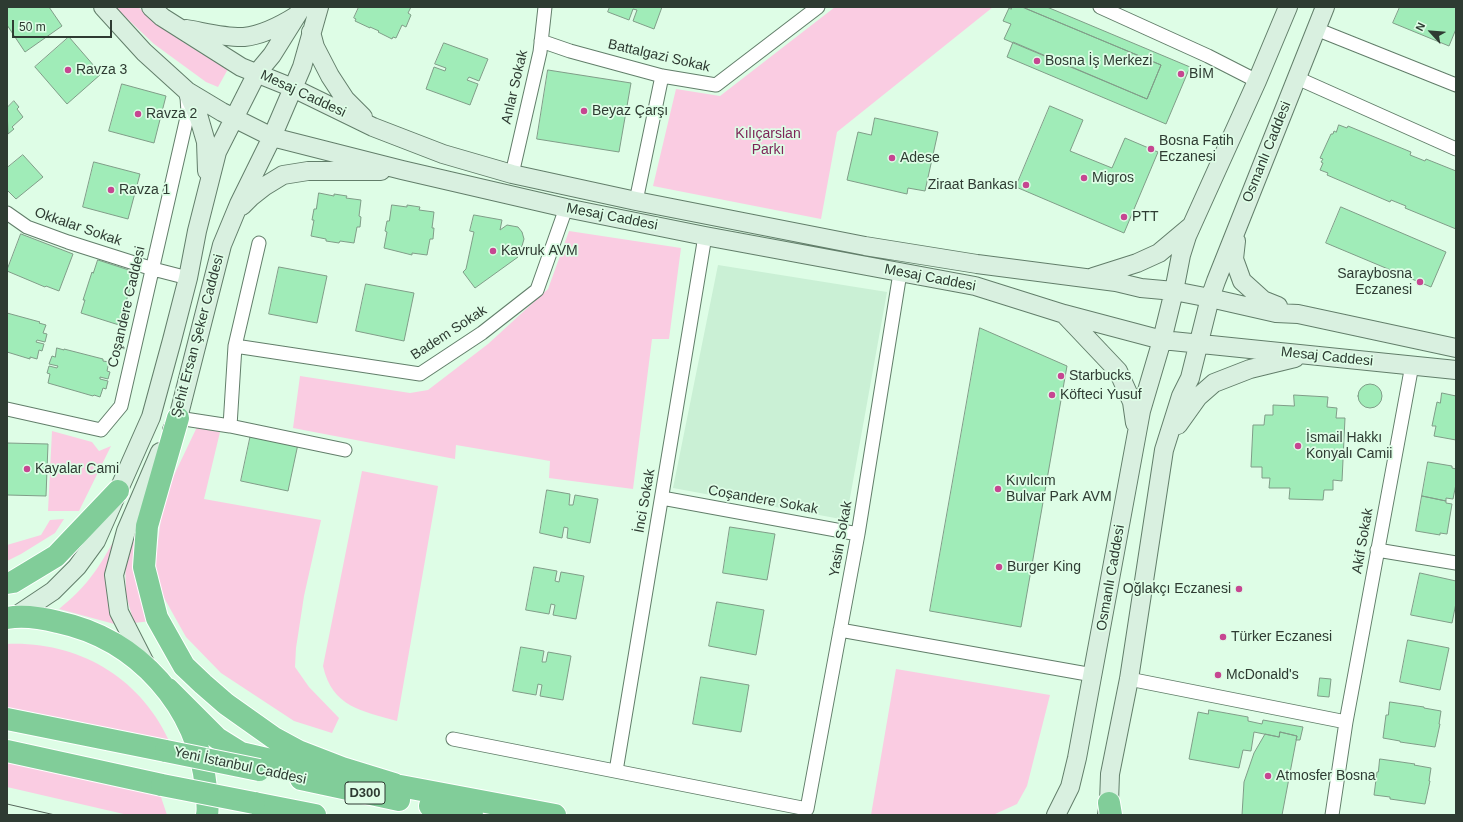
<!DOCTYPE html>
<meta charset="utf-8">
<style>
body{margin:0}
#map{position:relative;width:1463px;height:822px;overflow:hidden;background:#defde6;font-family:Helvetica,sans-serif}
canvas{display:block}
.frame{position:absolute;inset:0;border:8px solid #2e3b32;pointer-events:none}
.north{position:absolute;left:1411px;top:12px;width:40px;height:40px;-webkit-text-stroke:3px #defde6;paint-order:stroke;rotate:296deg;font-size:11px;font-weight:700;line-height:16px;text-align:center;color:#2e3b32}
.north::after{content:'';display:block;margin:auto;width:14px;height:18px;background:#2e3b32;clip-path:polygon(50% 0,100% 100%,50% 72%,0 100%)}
.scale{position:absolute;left:12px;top:20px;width:100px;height:18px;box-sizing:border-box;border:2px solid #2e3b32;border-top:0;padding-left:5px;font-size:12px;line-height:14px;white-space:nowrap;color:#2e3b32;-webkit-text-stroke:3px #defde6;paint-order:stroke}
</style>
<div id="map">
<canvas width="1463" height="822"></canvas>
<div class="frame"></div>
<div class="north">N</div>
<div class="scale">50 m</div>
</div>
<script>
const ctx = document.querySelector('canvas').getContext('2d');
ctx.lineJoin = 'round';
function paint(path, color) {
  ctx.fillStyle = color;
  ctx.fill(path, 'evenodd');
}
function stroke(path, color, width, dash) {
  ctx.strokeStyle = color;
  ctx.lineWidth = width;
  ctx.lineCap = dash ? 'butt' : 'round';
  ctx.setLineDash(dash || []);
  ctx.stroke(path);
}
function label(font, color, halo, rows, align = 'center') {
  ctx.font = font + ' Helvetica,sans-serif';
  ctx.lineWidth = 3.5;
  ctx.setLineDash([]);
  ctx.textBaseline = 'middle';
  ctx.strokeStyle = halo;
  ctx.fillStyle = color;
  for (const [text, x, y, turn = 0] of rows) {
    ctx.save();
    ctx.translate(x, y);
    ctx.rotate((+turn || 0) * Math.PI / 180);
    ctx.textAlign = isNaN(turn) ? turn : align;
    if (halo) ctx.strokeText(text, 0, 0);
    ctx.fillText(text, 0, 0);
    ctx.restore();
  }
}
paint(new Path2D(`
 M718,265L887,292L846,520L673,488Z`), '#caf0d5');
paint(new Path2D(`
 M115,7H138C164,31 197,52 228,69L218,87L206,82L154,44Z
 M835,7H993L837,132L821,219L653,186L676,89L720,96Z
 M569,231L681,248L669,339H652L633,489L549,478L550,461L456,445L455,459L293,428L300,376L410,393L428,390L488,344L548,289Z
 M197,427L220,432L204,499L321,520L304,596L296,648L295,667L309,687L339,718L332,733L294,721L221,673L186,637L163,596L155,564L164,496Z
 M52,431L92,442L99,451L111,446L79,511H48Z
 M362,471L438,486L397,721C362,711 332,707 323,666Z
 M64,519L55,533L21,554L7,561V545L41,535L50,520Z
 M142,522L151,621L134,623L126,595L125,557L134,535Z
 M113,542C108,572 100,598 118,625L59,609C85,588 97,571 113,542Z
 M7,644C79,641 142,678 171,745L7,708Z
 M896,669L1050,695L1027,786L1017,804L993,815H871Z
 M7,762L160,794L167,815H128L7,787Z`), '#facce2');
const building = new Path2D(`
 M7,7H49L62,26L25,52L7,25Z
 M359,7H411L408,13L411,15L406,27L402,25L396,38L393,37L392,39L378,32L379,31L370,27V28L355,21L356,19L354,18Z
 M610,7H662L654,29L633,21L637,10L633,9L629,20L608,12Z
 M1012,7H1022L1161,65L1147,99L1004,39L1011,24L1003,21L1009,8L1011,9Z
 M1028,7H1047L1190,67L1166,124L1007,57L1013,42L1147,99L1161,65L1027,9Z
 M1400,7H1456V29L1449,46L1393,23Z
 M69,37L101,74L67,104L35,67Z
 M444,43L488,59L479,81L469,77L467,80L478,84L470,105L426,89L434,67L445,71L446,68L435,64Z
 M548,70L631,83L619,152L537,139Z
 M122,84L166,96L154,143L109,131Z
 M14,101L19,107L17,109L23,117L12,127L14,129L8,134L7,108Z
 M1050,106L1083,120L1070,151L1112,168L1125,138L1158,152L1124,233L1016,187Z
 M875,118L938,132L925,191L908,188L907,194L847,180L858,132L871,135Z
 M1339,125L1347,128L1348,126L1411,152L1410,155L1425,161L1426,159L1456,171V229L1405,208L1406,206L1391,200L1390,202L1327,175L1328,173L1320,170L1323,163L1321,162L1323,159L1320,158L1331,134H1333L1334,131L1336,132Z
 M23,155L43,177L16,199L7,190V168Z
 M94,162L140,174L128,219L83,207Z
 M319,193L334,196V194L347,196L346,198L361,200L359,216L361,217L360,227H357L354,243L340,241L339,243L326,241V239L311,236L314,220H312L314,209H316Z
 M392,205L407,207V205L420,207L419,210L434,212L432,228H434L433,239H430L427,255L412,253V255L384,248L387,232L385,231L387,221H389Z
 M1341,207L1446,252L1431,287L1326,243Z
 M474,215L502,220L500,230L507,225L518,227L522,232L524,239L522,246L514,252L518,257L475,288L463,272L466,269L474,232L470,231Z
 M21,234L73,254L59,291L46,286L45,287L7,271Z
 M98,260L135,272L119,325L81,313L85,300H83L92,272L93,273Z
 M279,267L327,276L317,323L269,314Z
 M366,284L414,293L404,341L356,331Z
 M7,313L40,322L39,323L46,325L43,333L47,334L45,342L37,340L36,342L44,344L42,351L39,350L37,359L30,357V359L7,352Z
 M980,328L1067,366L1021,627L930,611Z
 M57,348L64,350V349L103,359V361L109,362L107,371L110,372L108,379L100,377V379L108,381L106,389L103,388L100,397L94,395L93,396L48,383L50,374L47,373L49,366L57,368L58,366L49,364L52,356L55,357Z
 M1358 396a12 12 0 1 1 24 0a12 12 0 1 1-24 0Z
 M1442,393L1456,396V440L1434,436L1436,426H1432L1437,402L1440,403Z
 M1294,395L1328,397L1327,407L1337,408L1336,418H1345L1342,481L1333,480V490H1324L1323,500L1289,499L1290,488H1269L1270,478H1262V467H1251L1253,425H1264L1265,415H1273V405L1294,406Z
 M251,434L298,444L288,491L241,481Z
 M7,443L48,444L46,496L7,495Z
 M1428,462L1452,466V468L1456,469V484L1453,499L1446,498V501L1422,496Z
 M547,490L570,494L569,505H573L575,495L598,499L590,543L567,538L568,528L564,527L562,538L540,533Z
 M1422,496L1446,501V503L1452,504L1447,534L1440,533V535L1416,531Z
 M730,527L775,534L767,580L723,573Z
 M534,567L557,571L555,581L559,582L561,572L584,576L576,619L553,615L555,605L551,604L549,614L526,610Z
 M1420,573L1456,581V603L1452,623L1411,615Z
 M717,602L764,610L756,655L709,646Z
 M1408,640L1449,648L1440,690L1400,682Z
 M521,647L544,651L542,662H546L548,652L571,656L563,700L540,696L542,685L538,684L536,695L513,691Z
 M701,677L749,685L741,732L693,724Z
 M1320,678L1331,679L1329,697L1318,696Z
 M1390,702L1424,707V708L1441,711L1439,724H1440L1435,747L1400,742V741L1383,738L1386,715H1388Z
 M1209,710L1248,717V721L1262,724L1263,720L1303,727L1300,740H1296L1297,736L1280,732L1279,737L1254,732L1251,751L1243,750L1239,768L1189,759L1198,712L1208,714Z
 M1280,732L1297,736L1282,815H1242L1244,782L1254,753L1265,734L1279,737Z
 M1380,759L1415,764L1414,765L1431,768L1429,781H1430L1425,804L1390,799V797L1374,795L1377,772H1378Z`);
paint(building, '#a0ecb8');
stroke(building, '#809d88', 1);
const street = new Path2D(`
 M1100,7L1208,56L1257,81
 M1316,29L1456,85
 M541,41L570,51L662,76L716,85L818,7
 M1297,78L1456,149
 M512,174L540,52L545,7
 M636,201L662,76
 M7,213L27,227L68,242L153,269L188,278
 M235,346L420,374L482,333L537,290L566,208
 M7,409L101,430L121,406L188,113L187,97
 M178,418L230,426L235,346L259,243
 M230,426L345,450
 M662,498L858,534
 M1377,550L1456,563
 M840,630L1093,675
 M1129,679L1346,722
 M453,739L807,809L858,534L900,273
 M616,771L705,236
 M1332,815L1346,722L1412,365`);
const secondary = new Path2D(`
 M103,7L144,52L187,91L222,112L272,137L402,170L566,208L705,236L975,286L1064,314L1162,340L1456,370
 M151,7L162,17L241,67L293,88L373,127L443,154L512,174L636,201L865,246L977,264L1116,282L1141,288L1174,291L1210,298L1276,313L1298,314L1456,348
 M186,29C204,32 227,38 244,37C263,35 280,26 296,16
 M311,32L315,47L330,76L345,99L363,117
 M187,91L199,118L206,142L207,171
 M242,206L251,197L265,186L283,175L308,171H381
 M1236,241L1234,259L1242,281L1263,300L1278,306
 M1093,277L1137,263L1159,253L1190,227
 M1065,315L1118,371L1132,402L1135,423
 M1178,425L1198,397L1214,383L1250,369L1295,358
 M172,430L178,418L222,245L239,204L272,137L302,67L319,7
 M14,617L53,591L77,567L96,541L151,417L172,340L188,278L197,231L217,152L257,73L272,55L302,7
 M146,665L119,612L114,575L126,531L160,452
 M1056,815L1070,787L1077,758L1141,411L1162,340L1174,291L1181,255L1187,236L1257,81L1288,7
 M1107,815L1109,803L1110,774L1129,679L1164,450L1181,396L1190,378L1210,298L1216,281L1325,7`);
const highway = new Path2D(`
 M178,418L147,526L144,567L157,618L184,666L203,684L226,704L274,738L298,751L342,768L394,784
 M7,583L13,582L56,556L118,491
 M7,618C23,615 42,618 58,622C138,639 198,706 206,788C206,796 209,806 207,815
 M168,689L217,738L241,753L322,772
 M7,719L166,751
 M7,751L162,785
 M301,779L399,800
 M379,782L555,815
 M254,803L315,815
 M1109,803L1111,815
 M430,806L472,815`);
stroke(street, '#627e6a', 15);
stroke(secondary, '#627e6a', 20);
stroke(highway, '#fff', 24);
stroke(street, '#fff', 13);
stroke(secondary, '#d9f0e0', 18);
stroke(highway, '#81cd99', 22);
stroke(new Path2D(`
 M7,804L55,815`), '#55665a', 1);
const highwayBridge = new Path2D(`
 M166,751L259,770
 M162,785L254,803`);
stroke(highwayBridge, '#fff', 24, []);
stroke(highwayBridge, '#81cd99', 22);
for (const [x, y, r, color] of [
 [1037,61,4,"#c64691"],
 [68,70,4,"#c64691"],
 [1181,74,4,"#c64691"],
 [584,111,4,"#c64691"],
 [138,114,4,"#c64691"],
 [1151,149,4,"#c64691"],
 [892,158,4,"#c64691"],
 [1084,178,4,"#c64691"],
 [1026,185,4,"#c64691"],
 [111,190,4,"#c64691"],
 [1124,217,4,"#c64691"],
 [493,251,4,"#c64691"],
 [1420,282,4,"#c64691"],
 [1061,376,4,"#c64691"],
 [1052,395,4,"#c64691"],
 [1298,446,4,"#c64691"],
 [27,469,4,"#c64691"],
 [998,489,4,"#c64691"],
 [999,567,4,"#c64691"],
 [1239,589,4,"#c64691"],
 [1223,637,4,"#c64691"],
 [1218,675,4,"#c64691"],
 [1268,776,4,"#c64691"]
]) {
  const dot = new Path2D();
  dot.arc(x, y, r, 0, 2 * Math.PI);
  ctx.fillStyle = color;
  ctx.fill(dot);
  stroke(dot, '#defde6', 1.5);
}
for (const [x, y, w] of [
 [365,793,40]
]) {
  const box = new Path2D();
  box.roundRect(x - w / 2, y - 11, w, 22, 3);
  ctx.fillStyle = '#defde6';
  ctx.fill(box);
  stroke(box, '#2e3b32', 1);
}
label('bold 13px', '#2e3b32', null, [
 ["D300",365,793]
]);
label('14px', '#2e3b32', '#defde6', [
 ["Battalgazi Sokak",659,56,13],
 ["Anlar Sokak",515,87,-77],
 ["Mesaj Caddesi",303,94,25],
 ["Osmanlı Caddesi",1267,152,-68],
 ["Mesaj Caddesi",612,217,11],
 ["Okkalar Sokak",78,227,19],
 ["Mesaj Caddesi",930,278,11],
 ["Coşandere Caddesi",127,307,-77],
 ["Badem Sokak",449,333,-33],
 ["Şehit Ersan Şeker Caddesi",198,336,-75],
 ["Mesaj Caddesi",1327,357,6],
 ["Coşandere Sokak",763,500,10],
 ["İnci Sokak",645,501,-80],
 ["Yasin Sokak",841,539,-80],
 ["Akif Sokak",1363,541,-80],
 ["Osmanlı Caddesi",1111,578,-80],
 ["Yeni İstanbul Caddesi",240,766,12]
]);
label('14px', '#2e3b32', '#defde6', [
 ["Bosna İş Merkezi",1045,61],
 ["Ravza 3",76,70],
 ["BİM",1189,74],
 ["Beyaz Çarşı",592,111],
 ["Ravza 2",146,114],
 ["Bosna Fatih",1159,141],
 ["Eczanesi",1159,157],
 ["Adese",900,158],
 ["Migros",1092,178],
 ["Ziraat Bankası",1018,185,"right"],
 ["Ravza 1",119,190],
 ["PTT",1132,217],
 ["Kavruk AVM",501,251],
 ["Saraybosna",1412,274,"right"],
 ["Eczanesi",1412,290,"right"],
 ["Starbucks",1069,376],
 ["Köfteci Yusuf",1060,395],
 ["İsmail Hakkı",1306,438],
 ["Konyalı Camii",1306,454],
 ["Kayalar Cami",35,469],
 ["Kıvılcım",1006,481],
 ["Bulvar Park AVM",1006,497],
 ["Burger King",1007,567],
 ["Oğlakçı Eczanesi",1231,589,"right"],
 ["Türker Eczanesi",1231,637],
 ["McDonald's",1226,675],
 ["Atmosfer Bosna",1276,776]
], 'left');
label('14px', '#7e2559', '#defde6', [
 ["Kılıçarslan",768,134],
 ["Parkı",768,150]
]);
</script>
